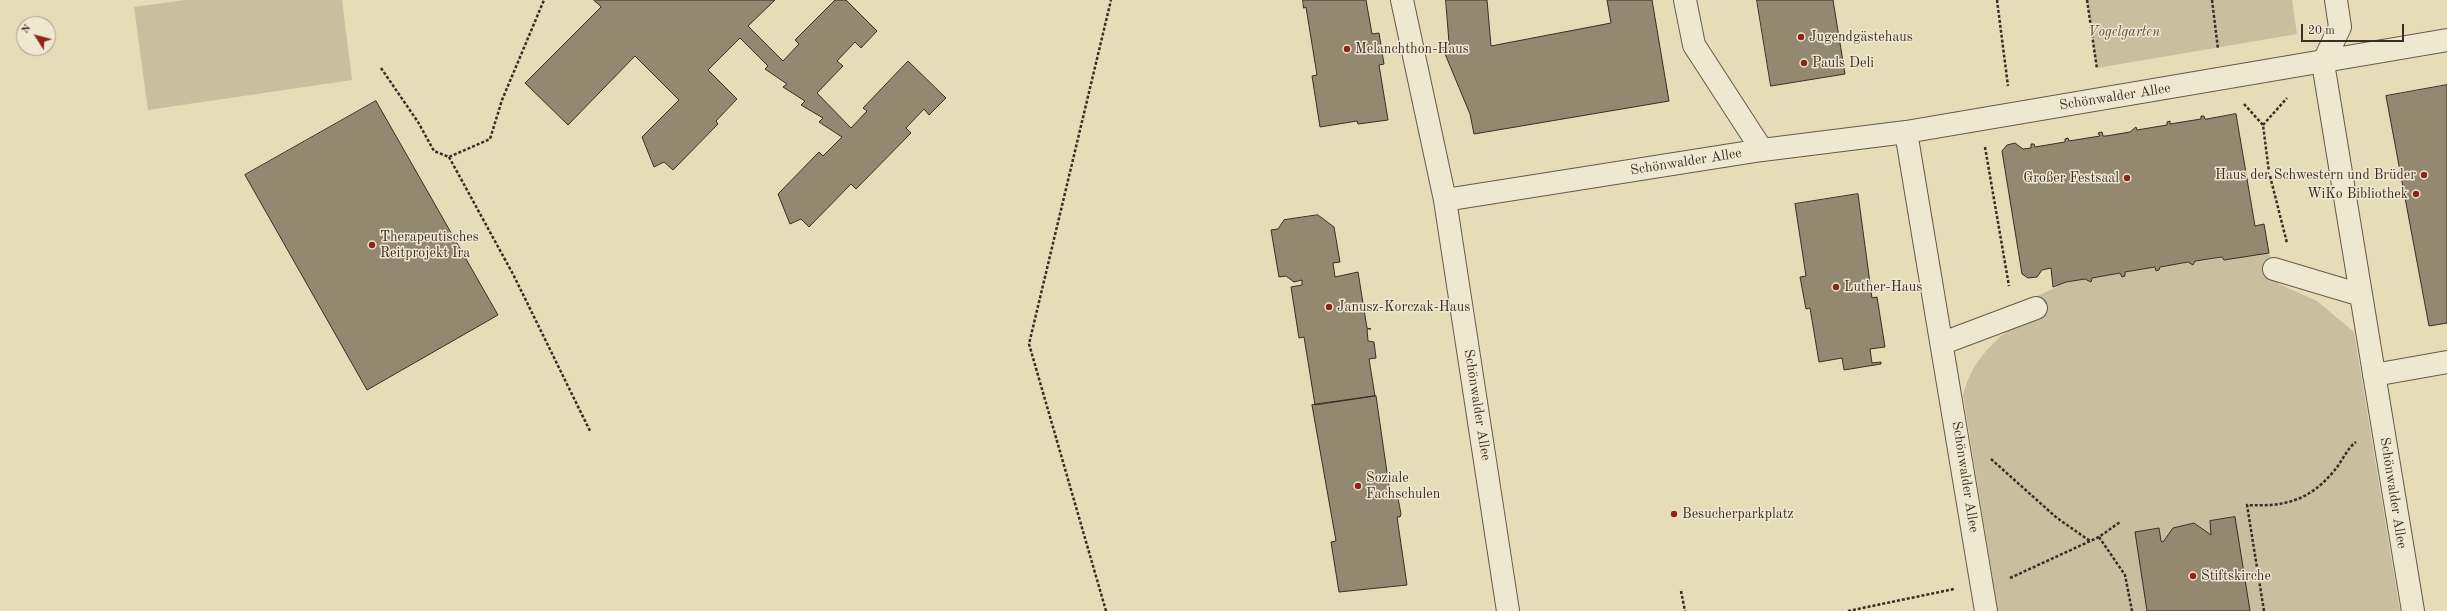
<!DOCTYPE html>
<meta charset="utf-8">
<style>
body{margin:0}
#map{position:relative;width:2447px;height:611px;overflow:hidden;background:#e6dcb7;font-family:"Old Standard TT",serif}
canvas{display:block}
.north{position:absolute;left:16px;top:16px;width:40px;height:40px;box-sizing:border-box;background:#efe8d0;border:1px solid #a89d8c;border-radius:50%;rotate:306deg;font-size:11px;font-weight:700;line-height:16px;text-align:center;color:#3d2c25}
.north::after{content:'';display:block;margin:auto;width:14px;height:18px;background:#8f2418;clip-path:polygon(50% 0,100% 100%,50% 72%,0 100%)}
.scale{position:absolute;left:2301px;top:24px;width:103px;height:18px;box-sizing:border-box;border:2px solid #3d2c25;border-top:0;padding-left:5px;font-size:12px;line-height:14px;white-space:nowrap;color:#3d2c25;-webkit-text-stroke:3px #efe8d0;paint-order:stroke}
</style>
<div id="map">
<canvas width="2447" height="611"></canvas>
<div class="north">N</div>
<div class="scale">20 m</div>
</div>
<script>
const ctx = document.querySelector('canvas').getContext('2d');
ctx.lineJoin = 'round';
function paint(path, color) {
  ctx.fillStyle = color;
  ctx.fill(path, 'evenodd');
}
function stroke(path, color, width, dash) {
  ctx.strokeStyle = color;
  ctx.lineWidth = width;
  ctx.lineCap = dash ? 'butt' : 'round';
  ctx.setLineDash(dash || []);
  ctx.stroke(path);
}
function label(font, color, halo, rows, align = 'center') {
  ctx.font = font + ' "Old Standard TT",serif';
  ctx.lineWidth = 3;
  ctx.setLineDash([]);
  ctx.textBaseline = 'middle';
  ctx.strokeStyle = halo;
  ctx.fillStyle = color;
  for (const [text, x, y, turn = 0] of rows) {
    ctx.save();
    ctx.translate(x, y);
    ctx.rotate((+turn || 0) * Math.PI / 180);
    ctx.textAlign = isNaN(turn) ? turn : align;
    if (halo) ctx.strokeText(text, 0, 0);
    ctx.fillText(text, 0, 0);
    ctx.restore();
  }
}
paint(new Path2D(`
 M185,0H342L352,80L148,110L134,7Z
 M2087,0H2292L2297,34L2097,68Z
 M2269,253L2279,284L2317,301L2354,332L2400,611H1998L1963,395C1974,352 2004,334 2036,308L2035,297L2057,287L2056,284L2085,279L2091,282L2092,278L2155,267L2156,271L2159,270V268L2169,265L2188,262L2193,265L2195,261Z`), '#c9be9e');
const building = new Path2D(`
 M594,0H775L748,26L783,61L799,44L795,40L835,0H846L877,31L861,48L855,42L837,61L843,66L817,93L851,128L867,111L863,108L908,61L946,98L929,115L924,109L906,128L911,133L856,189L851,184L809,227L801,219L790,224L778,194L819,152L823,156L842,137L819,122L823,118L801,105L805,101L783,87L787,84L765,69L768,66L740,38L708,70L737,99L716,121L718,124L673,170L664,162L654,167L642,137L679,100L635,56L568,125L525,83L601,7Z
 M1303,0H1366L1372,34L1379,33L1384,64L1379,65L1388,120L1358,124L1357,121L1320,127L1312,76L1317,75L1306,7L1304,8Z
 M1446,0H1487L1491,46L1611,23L1607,0H1652L1669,101L1474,134L1470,114L1443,49L1449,47Z
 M1757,0H1833L1845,74L1771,86Z
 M2447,85V323L2429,326L2386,96Z
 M376,101L498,315L367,390L245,175Z
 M2236,114L2255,226L2264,224L2269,253L2224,260L2222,257L2195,261L2193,265L2188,262L2160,267L2159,270L2156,271L2155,267L2125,272V276L2122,277L2120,273L2092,278L2091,282L2085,279L2066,282L2053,287L2051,268L2042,270L2037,277L2028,278L2022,274L2002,151L2007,145L2015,143L2023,149L2031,148V144H2034L2035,147L2065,142V139L2068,138L2069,141L2100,136L2098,133L2102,132L2103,136H2106L2130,132L2136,127L2137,130L2167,125V122L2170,121V124L2201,119V116H2204L2205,119Z
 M1858,194L1872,298L1877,297L1885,347L1870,349L1872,363L1881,362V364L1844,370L1842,358L1819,362L1810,308L1806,309L1800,277L1806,276L1795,204Z
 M1318,215L1334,227L1340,262L1333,263L1335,277L1358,272L1367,328L1371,329H1367L1368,341L1374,342L1376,358L1369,359L1375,396L1315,405L1304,337L1299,338L1291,287L1302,285V280L1294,282L1286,276L1279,277L1271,230L1278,229L1284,220Z
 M1376,396L1391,500L1398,498L1401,514L1400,517H1397L1407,585L1339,592L1331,542L1336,541L1312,405Z
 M2235,517L2250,611H2147L2135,532L2159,528L2161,541L2163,542L2173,528L2194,523L2211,535L2210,521Z`);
paint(building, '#958871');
stroke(building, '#3d2c25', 1);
const minor = new Path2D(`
 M1402,0L1445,200L1508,611
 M1685,0L1694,45L1762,150
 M2336,0L2340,27L2323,63L2413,611
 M1906,132L2447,40
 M1445,200L1762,150L1906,132L1986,611
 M2274,269L2361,295
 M1943,343L2036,308
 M2374,375L2447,362`);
stroke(minor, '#67584a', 24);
stroke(new Path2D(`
 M1997,0L2008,86
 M2087,0L2097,69
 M2212,0L2218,49
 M381,68L418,122L434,151L449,157L490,139L502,100L544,0
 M2244,104L2263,125L2269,172L2287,243
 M2263,125L2287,98
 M1985,147L2009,286
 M449,157L514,276L590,431
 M1991,459L2057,518L2090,541
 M2099,537L2125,575L2132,611
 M2010,578L2099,537L2120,522
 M1681,591L1685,611
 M1106,611L1029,344L1111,0
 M1848,611L1954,589
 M2264,611L2247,505C2284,507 2309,501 2334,471C2342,462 2347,448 2356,442`), '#3d2c25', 2.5, [3, 2]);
stroke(minor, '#efe8d0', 22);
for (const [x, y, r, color] of [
 [1801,37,4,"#8f2418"],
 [1347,49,4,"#8f2418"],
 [1804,63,4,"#8f2418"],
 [2424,175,4,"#8f2418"],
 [2127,178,4,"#8f2418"],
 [2416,194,4,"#8f2418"],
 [372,245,4,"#8f2418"],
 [1836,287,4,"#8f2418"],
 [1329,307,4,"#8f2418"],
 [1358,486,4,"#8f2418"],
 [1674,514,4,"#8f2418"],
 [2193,576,4,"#8f2418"]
]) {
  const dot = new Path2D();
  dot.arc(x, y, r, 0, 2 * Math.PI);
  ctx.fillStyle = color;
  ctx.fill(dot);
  stroke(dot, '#efe8d0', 1.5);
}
label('italic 14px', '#59493d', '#efe8d0', [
 ["Vogelgarten",2124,32]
]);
label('14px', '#3d2c25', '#efe8d0', [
 ["Jugendgästehaus",1809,37],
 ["Melanchthon-Haus",1355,49],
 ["Pauls Deli",1812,63],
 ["Haus der Schwestern und Brüder",2416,175,"right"],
 ["Großer Festsaal",2119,178,"right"],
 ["WiKo Bibliothek",2408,194,"right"],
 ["Therapeutisches",380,237],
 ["Reitprojekt Ira",380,253],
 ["Luther-Haus",1844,287],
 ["Janusz-Korczak-Haus",1337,307],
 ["Soziale",1366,478],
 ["Fachschulen",1366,494],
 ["Besucherparkplatz",1682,514],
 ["Stiftskirche",2201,576]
], 'left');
label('14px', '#3d2c25', '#efe8d0', [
 ["Schönwalder Allee",2115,97,-9],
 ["Schönwalder Allee",1686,162,-9],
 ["Schönwalder Allee",1477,405,81],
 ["Schönwalder Allee",1965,477,81],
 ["Schönwalder Allee",2393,493,81]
]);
</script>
